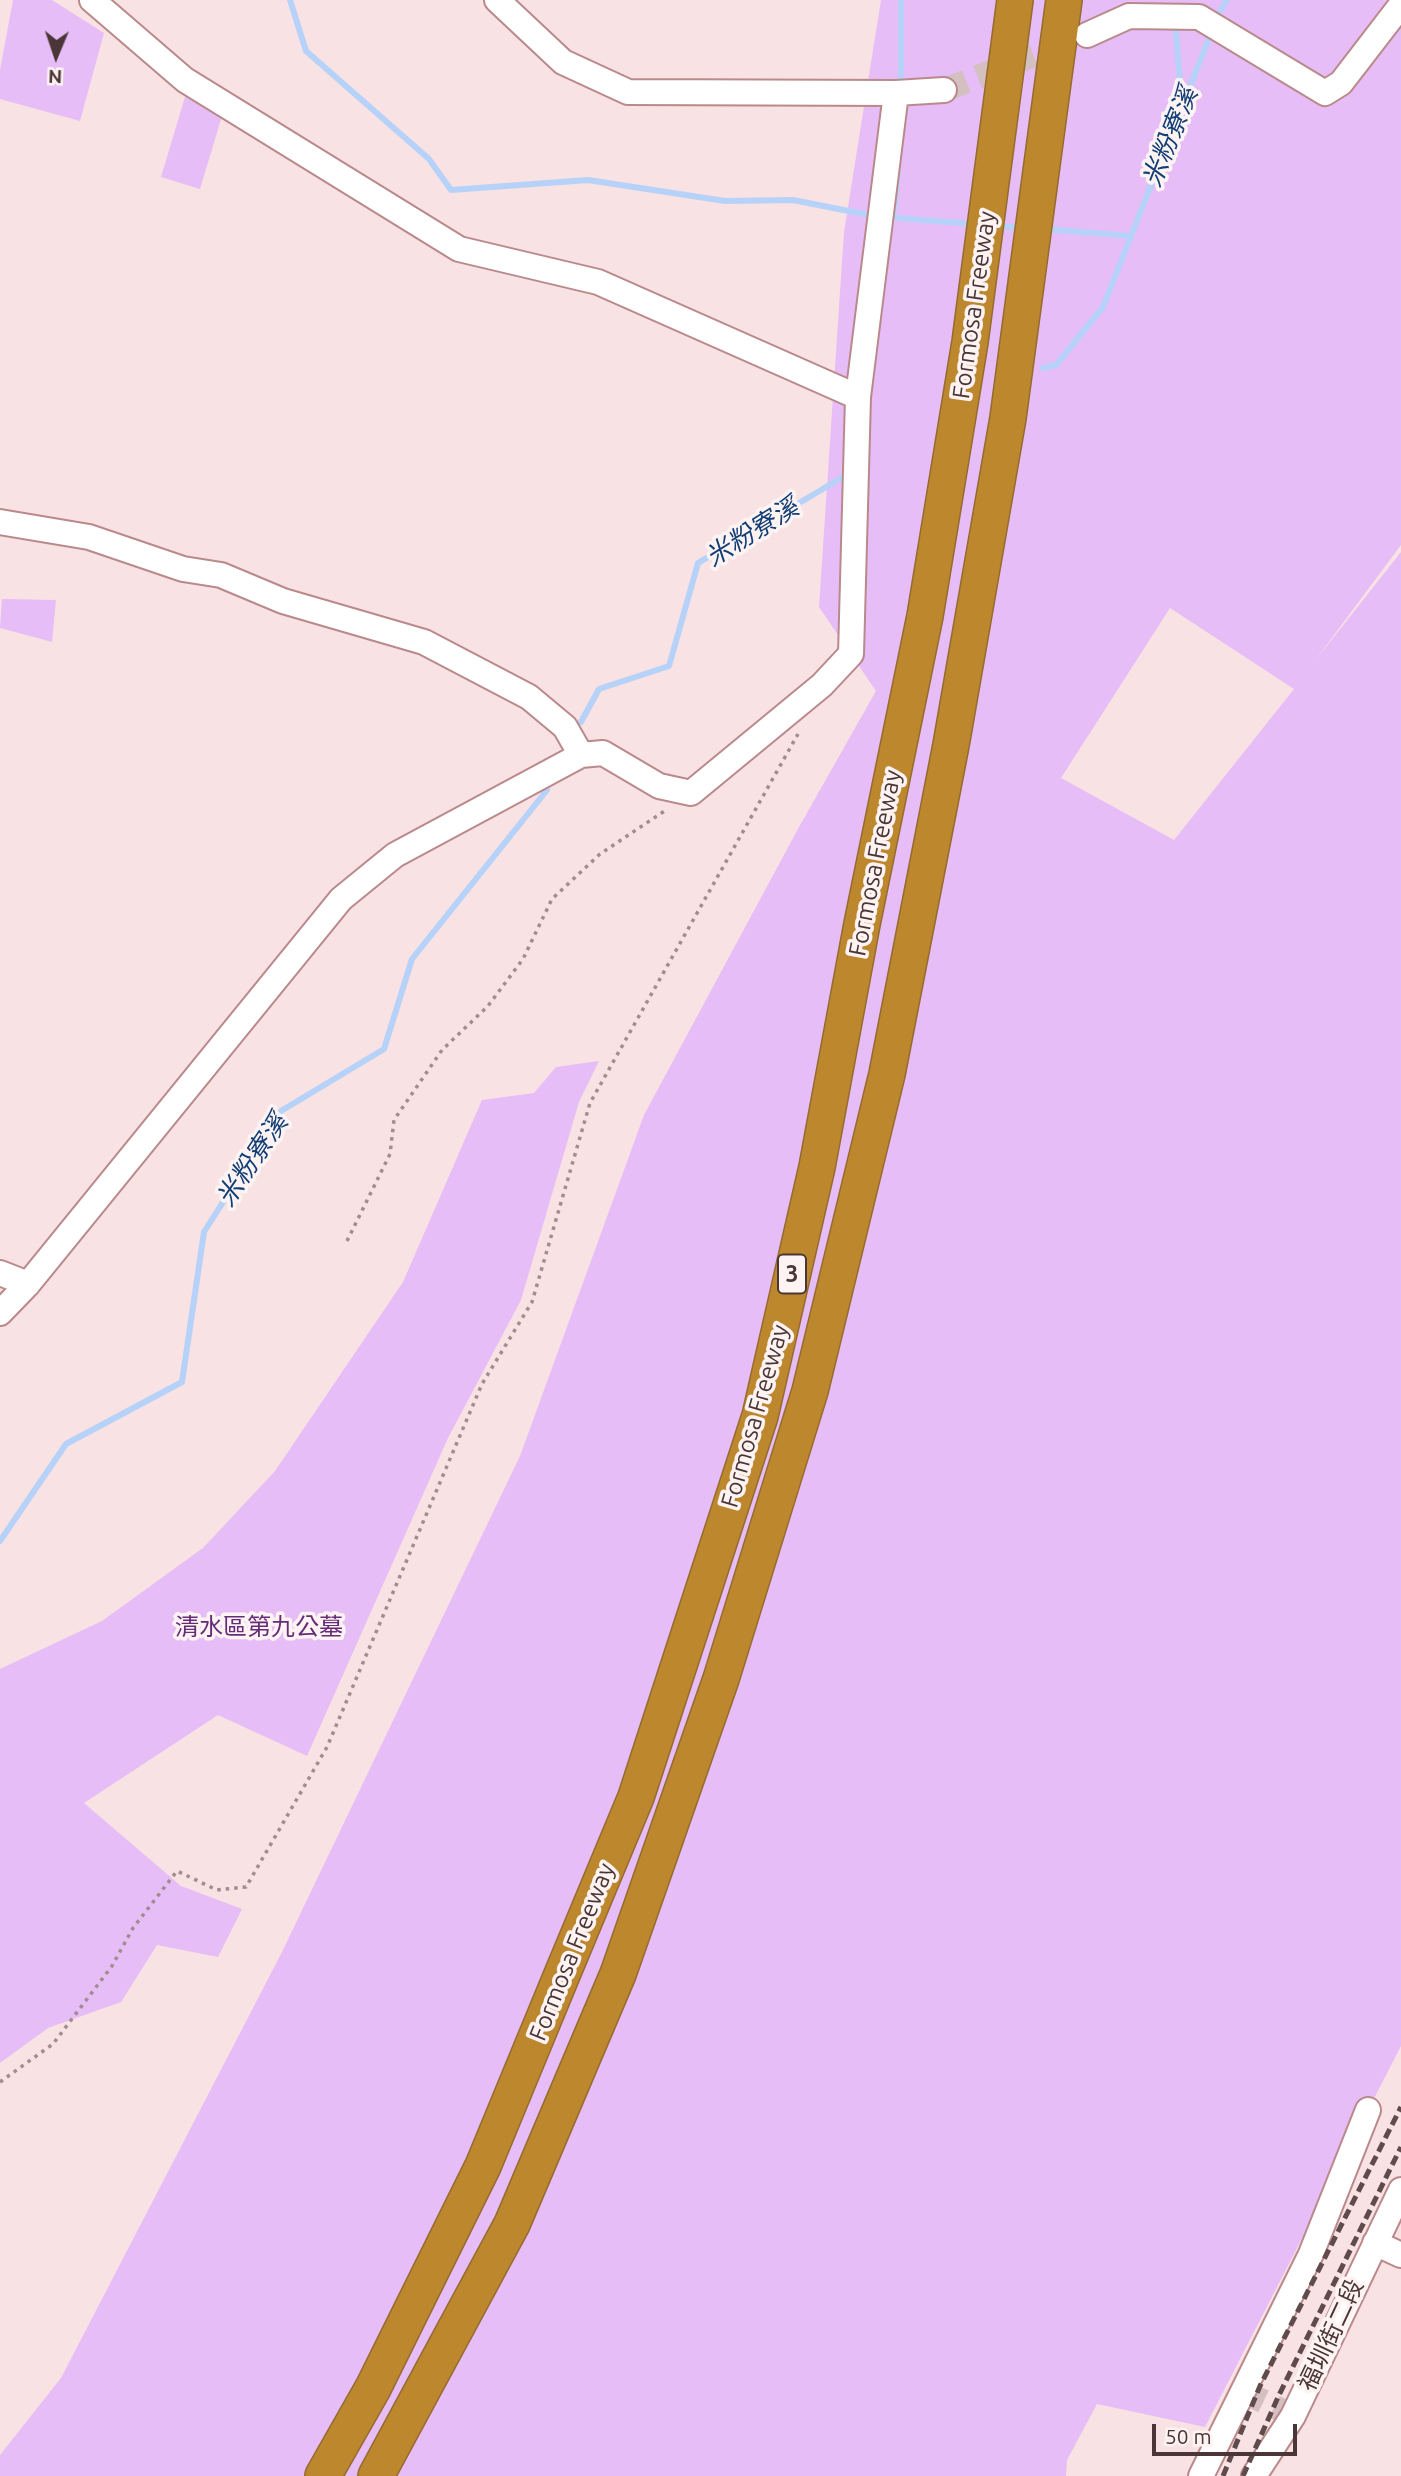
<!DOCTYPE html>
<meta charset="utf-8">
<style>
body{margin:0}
#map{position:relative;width:1401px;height:2476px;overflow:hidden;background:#f8e2e3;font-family:Ubuntu,sans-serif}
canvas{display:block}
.north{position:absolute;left:21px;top:21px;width:70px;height:70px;-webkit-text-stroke:5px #fef3f3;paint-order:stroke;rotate:182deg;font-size:19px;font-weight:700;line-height:28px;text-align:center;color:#4b3637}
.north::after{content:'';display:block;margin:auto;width:24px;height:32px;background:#4b3637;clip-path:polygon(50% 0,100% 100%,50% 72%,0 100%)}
.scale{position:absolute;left:1152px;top:2424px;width:145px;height:32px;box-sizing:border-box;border:4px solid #4b3637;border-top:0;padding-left:9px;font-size:21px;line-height:24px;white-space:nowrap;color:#4b3637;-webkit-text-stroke:5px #fef3f3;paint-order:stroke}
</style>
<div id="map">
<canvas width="1401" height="2476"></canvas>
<div class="north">N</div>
<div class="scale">50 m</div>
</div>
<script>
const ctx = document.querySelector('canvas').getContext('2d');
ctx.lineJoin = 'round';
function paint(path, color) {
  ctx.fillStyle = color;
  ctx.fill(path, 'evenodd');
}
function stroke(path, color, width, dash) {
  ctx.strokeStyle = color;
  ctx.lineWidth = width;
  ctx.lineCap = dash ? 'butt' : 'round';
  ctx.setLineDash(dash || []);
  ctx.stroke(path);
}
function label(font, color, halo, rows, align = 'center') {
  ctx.font = font + ' Ubuntu,"Noto Sans TC",sans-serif';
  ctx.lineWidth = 7;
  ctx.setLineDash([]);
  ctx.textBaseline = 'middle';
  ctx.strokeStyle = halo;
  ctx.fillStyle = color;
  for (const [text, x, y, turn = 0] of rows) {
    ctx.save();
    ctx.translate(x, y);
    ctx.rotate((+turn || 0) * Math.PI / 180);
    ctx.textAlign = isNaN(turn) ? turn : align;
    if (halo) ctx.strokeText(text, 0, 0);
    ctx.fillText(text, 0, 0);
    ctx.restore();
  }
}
paint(new Path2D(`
 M13,0H52L104,33L80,121L0,99V70Z
 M881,0H1401V545L1314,662L1401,552V2046L1205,2427L1097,2404L1067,2460L1066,2476H0V2455L61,2378L281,1954L520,1456L644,1115L799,827L876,691L819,607L844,232ZM1170,608L1294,689L1174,840L1061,778Z
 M185,97L222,116L200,189L161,177Z
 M2,599L56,600L52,642L0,628Z
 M599,1061L579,1102L521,1300L448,1438L307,1756L218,1715L84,1803L181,1886L242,1909L218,1957L157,1945L121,2002L48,2028L0,2063V1669L102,1621L203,1548L275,1471L403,1282L482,1100L534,1093L556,1067Z`), '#e6bdf7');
stroke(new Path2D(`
 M290,0L306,51L429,159L451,190L588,180L725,201L793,200L874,216
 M1220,11L1227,0
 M1175,22L1182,105
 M901,89V0
 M884,217L975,224
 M893,218L898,173
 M996,226L1024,228
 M1045,229L1131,236
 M1043,368L1056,365L1103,307L1208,41
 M581,722L599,689L669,666L698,563L848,474
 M0,1541L66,1444L182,1382L204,1232L281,1111L384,1049L412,959L547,790`), '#b6d2f8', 6);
stroke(new Path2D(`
 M944,90L1071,41
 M1242,2391L1293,2416`), '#d5c0c1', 24, [24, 12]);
const minor = new Path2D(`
 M92,0L185,80L459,249L598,282L858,397
 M497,0L563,62L628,92L896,93L944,90
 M1087,35L1129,16L1199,17L1325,93L1341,83L1401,5
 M0,522L89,537L183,569L221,575L283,601L424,642L529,697L565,727L581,755
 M0,1273L28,1284
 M0,1313L28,1284L341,899L395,855L581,755L603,753L659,786L691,793L822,685L851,654L858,397L896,93
 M1375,2243L1401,2255
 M1201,2476L1311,2254L1368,2110
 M1254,2476L1293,2416L1401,2190`);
const highway = new Path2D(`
 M323,2476L373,2388L483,2166L561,1977L636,1797L760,1416L817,1167L862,924L925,616L970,342L1015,0
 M376,2476L512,2224L618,1974L721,1679L810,1391L887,1074L951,745L1008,418L1064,0`);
stroke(minor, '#ba898b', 28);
stroke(highway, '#956b30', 38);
stroke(new Path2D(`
 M347,1241L390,1154L394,1120L442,1050L488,1006L523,959L552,899L600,854L666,810
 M0,2082L53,2044L112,1966L133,1928L177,1871L217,1890L246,1887L327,1747L482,1384L532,1302L590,1103L798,734`), '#a28d8e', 3.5, [3.5, 5]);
stroke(minor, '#fff', 24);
stroke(highway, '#bd872d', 35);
stroke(new Path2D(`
 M1223,2476L1260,2386L1401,2107
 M1243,2476L1279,2395L1401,2147`), '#604b4c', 5, [10, 5]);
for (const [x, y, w] of [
 [792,1274,28]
]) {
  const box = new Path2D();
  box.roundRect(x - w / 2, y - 19.5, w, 39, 5);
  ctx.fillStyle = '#fef3f3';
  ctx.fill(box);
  stroke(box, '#4b3637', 2);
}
label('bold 23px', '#4b3637', null, [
 ["3",792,1274]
]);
label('24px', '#4b3637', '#fef3f3', [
 ["Formosa Freeway",974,305,-82],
 ["Formosa Freeway",875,863,-79],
 ["Formosa Freeway",755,1416,-74],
 ["Formosa Freeway",572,1952,-68],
 ["福圳街二段",1331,2335,-65]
]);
label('24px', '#652d79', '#fef3f3', [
 ["清水區第九公墓",259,1627]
]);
label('italic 26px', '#113e75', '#fef3f3', [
 ["米粉寮溪",1170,137,-68],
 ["米粉寮溪",752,532,-32],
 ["米粉寮溪",252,1160,-56]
]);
</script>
